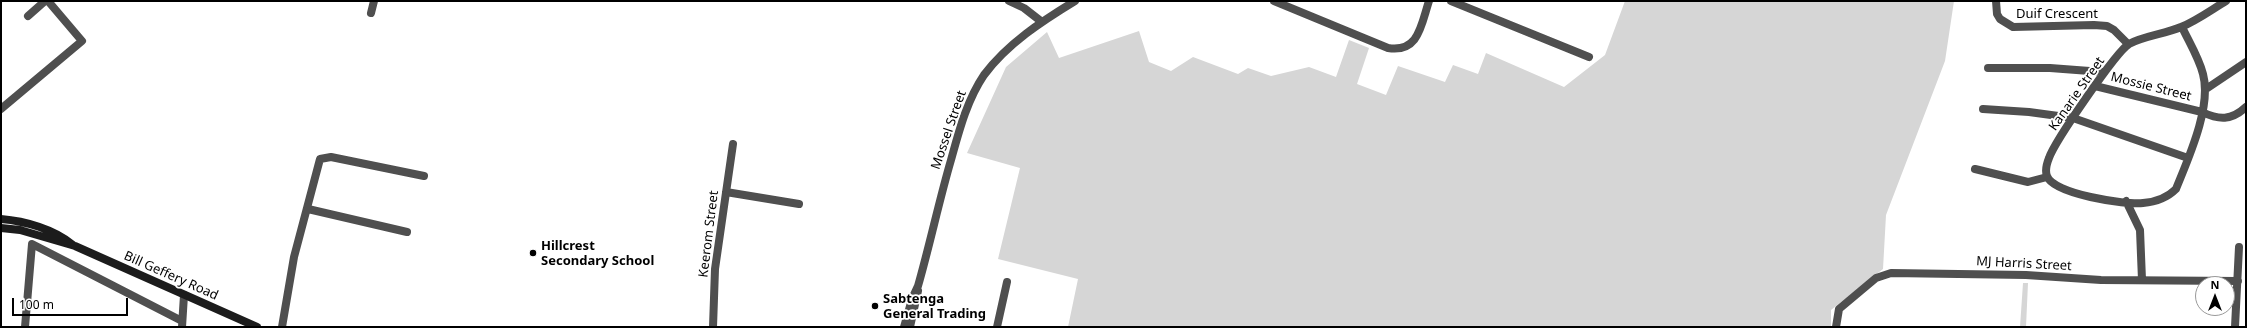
<!DOCTYPE html>
<style>
body{margin:0}
#map{position:relative;width:2247px;height:328px;overflow:hidden;background:#fff;font-family:"Noto Sans",sans-serif}
canvas{display:block}
.frame{position:absolute;inset:0;border:2px solid #000;pointer-events:none}
.north{position:absolute;left:2195px;top:276px;width:40px;height:40px;box-sizing:border-box;background:#fff;border:1px solid #999;border-radius:50%;rotate:0deg;font-size:11px;font-weight:700;line-height:16px;text-align:center;color:#000}
.north::after{content:'';display:block;margin:auto;width:14px;height:18px;background:#000;clip-path:polygon(50% 0,100% 100%,50% 72%,0 100%)}
.scale{position:absolute;left:12px;top:298px;width:116px;height:18px;box-sizing:border-box;border:2px solid #000;border-top:0;padding-left:5px;font-size:12px;line-height:14px;white-space:nowrap;color:#000;-webkit-text-stroke:3px #fff;paint-order:stroke}
</style>
<div id="map">
<canvas width="2247" height="328"></canvas>
<div class="frame"></div>
<div class="north">N</div>
<div class="scale">100 m</div>
</div>
<script>
const ctx = document.querySelector('canvas').getContext('2d');
ctx.lineJoin = 'round';
function paint(path, color) {
  ctx.fillStyle = color;
  ctx.fill(path, 'evenodd');
}
function stroke(path, color, width, dash) {
  ctx.strokeStyle = color;
  ctx.lineWidth = width;
  ctx.lineCap = dash ? 'butt' : 'round';
  ctx.setLineDash(dash || []);
  ctx.stroke(path);
}
function label(font, color, halo, rows, align = 'center') {
  ctx.font = font + ' "Noto Sans",sans-serif';
  ctx.lineWidth = 3.5;
  ctx.setLineDash([]);
  ctx.textBaseline = 'middle';
  ctx.strokeStyle = halo;
  ctx.fillStyle = color;
  for (const [text, x, y, turn = 0] of rows) {
    ctx.save();
    ctx.translate(x, y);
    ctx.rotate((+turn || 0) * Math.PI / 180);
    ctx.textAlign = isNaN(turn) ? turn : align;
    if (halo) ctx.strokeText(text, 0, 0);
    ctx.fillText(text, 0, 0);
    ctx.restore();
  }
}
paint(new Path2D(`
 M1625,1H1954L1945,61L1886,215L1883,269L1831,310V327H1068L1078,279L998,259L1020,168L967,153L1006,67L1047,32L1059,58L1139,31L1149,62L1171,71L1193,57L1238,74L1248,68L1271,76L1309,67L1336,77L1349,40L1369,48L1357,84L1386,95L1398,66L1445,82L1453,65L1478,74L1486,53L1564,87L1605,55Z
 M2023,283H2028L2026,327H2020Z`), '#d6d6d6');
stroke(new Path2D(`
 M1009,1L1024,8L1042,22
 M1274,1L1388,48C1419,53 1421,25 1429,1
 M1451,1L1589,57
 M1996,1L1997,14L2000,19L2013,27L2094,25L2107,26L2114,30L2128,44
 M371,13L374,1
 M28,16L45,1
 M2182,27C2189,42 2199,58 2203,74C2212,107 2188,159 2176,189C2167,198 2155,202 2143,203C2125,205 2053,194 2047,176C2045,171 2047,163 2049,158C2055,141 2116,52 2129,44C2144,36 2165,34 2181,27C2196,21 2211,10 2226,1
 M1988,68H2050L2103,72
 M2095,86L2202,112C2219,120 2231,121 2246,107
 M2206,89L2246,62
 M1,109L82,41L48,1
 M1983,109L2029,112L2073,118L2188,158
 M1975,169L2028,182L2047,177
 M726,192L799,204
 M2126,201L2140,230L2142,280
 M308,209L407,232
 M25,327L32,244L182,321
 M182,327L184,295
 M282,327L294,257L320,159L331,157L424,176
 M713,327L715,269L733,144
 M904,327L912,299L918,286C930,244 939,201 951,160C959,131 967,100 984,75C1007,44 1042,21 1075,1
 M910,327L918,291
 M997,327L1007,282
 M1836,327L1839,309L1876,278L1891,273L2026,275L2101,280L2238,281
 M2235,327L2239,247`), '#4f4f4f', 8);
stroke(new Path2D(`
 M1,219C25,221 54,229 73,245
 M1,228L20,230L75,246L257,327`), '#1c1c1c', 8);
for (const [x, y, r, color] of [
 [533,253,4,"#000"],
 [875,306,4,"#000"]
]) {
  const dot = new Path2D();
  dot.arc(x, y, r, 0, 2 * Math.PI);
  ctx.fillStyle = color;
  ctx.fill(dot);
  stroke(dot, '#fff', 1.5);
}
label('13px', '#000', '#fff', [
 ["Duif Crescent",2057,14],
 ["Mossie Street",2151,87,14],
 ["Kanarie Street",2077,94,-55],
 ["Mossel Street",949,130,-71],
 ["Keerom Street",709,234,-83],
 ["MJ Harris Street",2024,264,3],
 ["Bill Geffery Road",171,276,24]
]);
label('bold 13px', '#000', '#fff', [
 ["Hillcrest",541,246],
 ["Secondary School",541,261],
 ["Sabtenga",883,299],
 ["General Trading",883,314]
], 'left');
</script>
